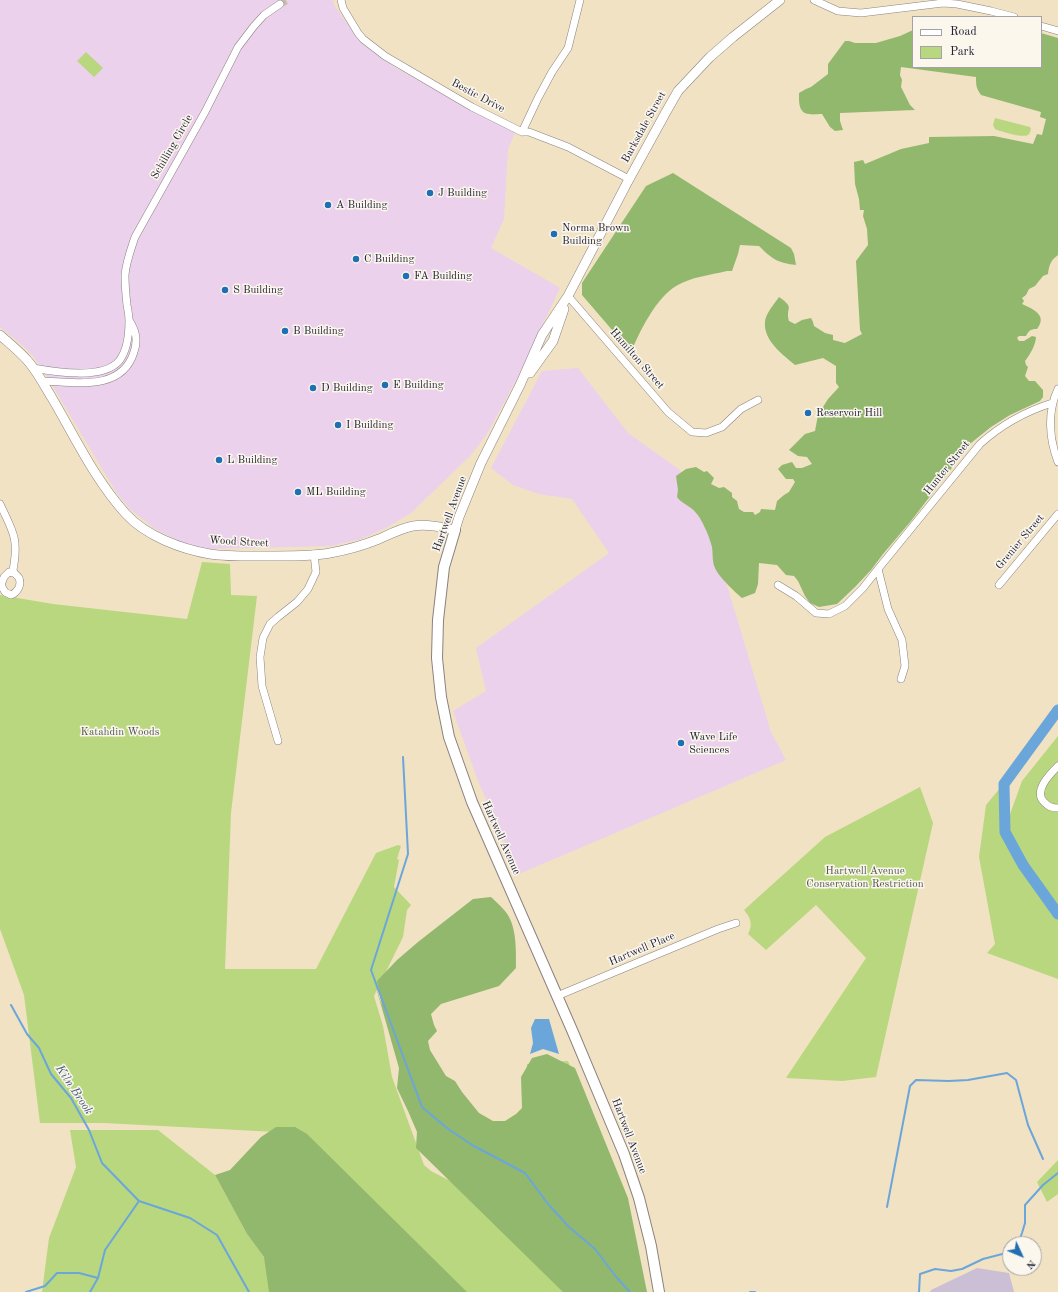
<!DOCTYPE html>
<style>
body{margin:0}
#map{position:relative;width:1058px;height:1292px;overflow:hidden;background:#f1e2c4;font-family:"Old Standard TT",serif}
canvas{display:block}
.legend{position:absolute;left:912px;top:16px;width:130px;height:52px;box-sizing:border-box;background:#fbf7ec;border:1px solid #a4a2a5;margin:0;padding:5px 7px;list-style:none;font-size:12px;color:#22223b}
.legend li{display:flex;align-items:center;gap:8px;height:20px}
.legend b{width:20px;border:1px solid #a4a2a5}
.north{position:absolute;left:1002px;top:1236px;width:40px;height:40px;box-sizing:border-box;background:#fbf7ec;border:1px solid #a4a2a5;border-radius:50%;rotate:134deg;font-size:11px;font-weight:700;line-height:16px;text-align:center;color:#22223b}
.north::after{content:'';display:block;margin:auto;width:14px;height:18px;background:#1f6fb2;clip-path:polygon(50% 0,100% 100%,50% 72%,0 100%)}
</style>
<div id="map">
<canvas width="1058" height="1292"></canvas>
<ul class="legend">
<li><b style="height:5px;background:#fff"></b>Road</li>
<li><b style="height:11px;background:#b9d77e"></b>Park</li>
</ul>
<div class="north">N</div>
</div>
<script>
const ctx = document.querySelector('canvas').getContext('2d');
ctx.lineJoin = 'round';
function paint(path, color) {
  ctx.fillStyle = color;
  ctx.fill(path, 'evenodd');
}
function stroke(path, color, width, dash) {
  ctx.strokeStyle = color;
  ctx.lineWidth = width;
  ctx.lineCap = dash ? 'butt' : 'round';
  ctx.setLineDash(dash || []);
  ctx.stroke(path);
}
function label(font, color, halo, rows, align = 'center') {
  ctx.font = font + ' "Old Standard TT",serif';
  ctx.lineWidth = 3;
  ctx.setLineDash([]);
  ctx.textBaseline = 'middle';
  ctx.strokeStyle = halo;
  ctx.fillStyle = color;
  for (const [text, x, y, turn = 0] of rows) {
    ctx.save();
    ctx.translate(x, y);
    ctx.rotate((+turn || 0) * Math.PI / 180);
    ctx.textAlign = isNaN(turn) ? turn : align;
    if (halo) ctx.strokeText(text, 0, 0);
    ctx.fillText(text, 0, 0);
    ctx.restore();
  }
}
paint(new Path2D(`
 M0,0H333L334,5L359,40L394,67L515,133L508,149L504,219L491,248L560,288L520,373L487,434L471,455L411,513L386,528L361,539L331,546L207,549L181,542L155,529L141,518L129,508L116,492L46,375L33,356L22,345L0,327Z
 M578,368L628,433L680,470L691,501L700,495L771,732L786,760L519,874L478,781L453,711L486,691L476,648L609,553L572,499L539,494L513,485L491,468L542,371Z`), '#ebd1eb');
paint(new Path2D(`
 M977,1268L1009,1273L1014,1292H930L931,1290Z`), '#cbbfd5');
paint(new Path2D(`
 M86,52L103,68L94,77L77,61Z
 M995,118L1030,127L1031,129C1030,132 1030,133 1028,135C1023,138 1003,132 997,130L995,129L993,125Z
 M202,562L230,564L231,595L257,596L231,813L225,969H316L376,853L398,845L401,846L397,859L399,860L394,887L411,905L407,910L403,937L374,996L383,1026L392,1077L424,1165L431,1171L510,1212L527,1064L568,1061L618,1181L638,1292H42L49,1238L76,1167L70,1130H158L215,1175L247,1234L264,1257V1260L276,1132L104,1123H40L24,995L0,929V595L53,604L187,619Z
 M1058,736V979L987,953L995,944L979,857L986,805L1010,776L1005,817H1009L1022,781Z
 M920,787L933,823L876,1077L842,1081L786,1078L866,958L816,905L766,950L748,934C753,925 751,918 744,910L825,837Z
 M1058,1160V1194L1047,1202L1037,1182Z`), '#b9d77e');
paint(new Path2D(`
 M913,30V67H1041V33L1058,38V255C1051,260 1049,265 1048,274L1043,276L1035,286L1029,289L1026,295L1022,298L1024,301L1022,304C1033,309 1048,315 1037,329C1031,329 1029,330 1026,336H1019L1017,338L1019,341H1024L1032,336L1036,337C1036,344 1030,355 1025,361L1026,365L1028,367L1025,376L1029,381H1035L1043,390V397L1040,401L1010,415L991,427L971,443L911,521L883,554L871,570L855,587L837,604L819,607L810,603L805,596L798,581L794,576L786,575L777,565L759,563L758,584L755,593L742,598C735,592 718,576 715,568C712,562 713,553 712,547C710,538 702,519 696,513C691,506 682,504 677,497L678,490L676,476L686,469L696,467L704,472L707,471L714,478L711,484L719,488L724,487L732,493V497L737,501L739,509L744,512H753L755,515L760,512L761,509L775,510L777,501L784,495L789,492L795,482L793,479H786L778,469L782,465L792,462L796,468H802L812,464L807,457L798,456L789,450L805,434L815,431L818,415L828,399L839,387L836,383V366L823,358L795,365C783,355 763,340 765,322C765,314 775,303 779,297C796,309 785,306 789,321L795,324L802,320L811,318L813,322L814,326L825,333L833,335V340L845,343L862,334L860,330L856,261L868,245L867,229L863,216L864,210H860L859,199L855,184L854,162L863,160L865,164L901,149L929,143V137L994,136L1033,144L1037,134L1042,135L1046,119L1040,117L1041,112L981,95C976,88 976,85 976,77L901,67L900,75L902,80L901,87L910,105L915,110L840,113V121L843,130L835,131L830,127L822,114C818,114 813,115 809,114C798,113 799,101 799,93L806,89L811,87L828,74V64L845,41H849L855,43H876L900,36Z
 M673,173L791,248L794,254L796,265C778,263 772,259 759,246L740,245L738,254L732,271H727C710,275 691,277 676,286C656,298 640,331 631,352L582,295V283L646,186Z
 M491,897C496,902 501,906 505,911C517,925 516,950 516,968L499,986L441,1004L431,1014L434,1025L437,1031L428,1041L430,1050L446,1076L455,1081L462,1092L479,1113L493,1121H505L516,1114L522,1108L521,1077L532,1058L547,1054L575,1068L628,1198L647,1292H563L416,1148L417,1132L408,1111L397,1088L399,1068L371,970L382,1006L377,981L397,960L418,942L473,899Z
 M276,1127H295L307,1134L467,1292H269L264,1257L247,1234L215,1175L230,1170L261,1137Z`), '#92b86d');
paint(new Path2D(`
 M535,1019H549L559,1054L543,1049L530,1054L533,1043L531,1028Z`), '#6ba6db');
stroke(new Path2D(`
 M403,757L408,854L371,970L422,1107L447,1128L472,1145L525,1173L548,1204L569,1227L595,1249L617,1278L630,1292
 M11,1005L27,1034L39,1048L51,1074L71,1098L89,1130L102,1163L139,1201
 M887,1207L910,1086L916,1080L949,1081L968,1080L1007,1073L1016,1080L1028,1125L1043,1159
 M1018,1244L1022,1233L1025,1223V1205L1043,1185L1058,1173
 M26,1292L45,1286L57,1273H79L98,1278
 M90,1292L98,1278L105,1250L139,1201L190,1218L217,1235L249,1292
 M750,1292H755
 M919,1292L920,1274L935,1269L951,1271L962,1269L983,1259L1010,1252`), '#6ba6db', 2);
stroke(new Path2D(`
 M1058,710L1004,784L1005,832L1023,865L1058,914`), '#6ba6db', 11);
stroke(new Path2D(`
 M280,4L288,0`), '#c8bca9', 7, [7, 3.5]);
const street = new Path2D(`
 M341,0L343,8L358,33L363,39L385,56L472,107L522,132H529L568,147L629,179
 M814,0L838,11L861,13L943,3L957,4L991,11L1014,17
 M1041,26L1058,31
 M522,132L538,98L552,72L568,48L580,0
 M568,296L668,412L692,432L706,433L722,427L741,409L758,400
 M33,368C55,372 103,380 119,361C127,351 129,334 129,321C129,316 128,310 127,305C126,296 125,285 125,275C126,262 131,249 135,237L205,112L238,47L254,26L264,15L280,4
 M42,381C74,382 122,392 134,352C138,340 136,331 129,320
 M1058,389C1047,412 1049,439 1058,462
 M0,504C13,532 19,538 13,570C14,574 17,575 19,578C22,585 17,593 11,595L5,592L1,585L4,577L9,572L13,573
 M778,585L796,596L816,613L829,614L845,606L863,588L878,569
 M999,585L1058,514
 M901,679L905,666L902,640L888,609L878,569L980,444C1002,424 1024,412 1052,403
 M278,741L262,686L260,657L263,638L270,624L278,617L297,602L308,589L316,572L314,554
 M1058,766C1050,774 1033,791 1044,802C1048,806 1051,808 1058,808
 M557,996L718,929L736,923`);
const secondary = new Path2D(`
 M0,335C9,343 19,351 27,360C37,371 44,385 52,398C75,437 95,480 126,514C146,536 181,549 210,554C231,557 254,556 276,556C292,556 315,556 330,553C347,550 364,545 379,539C390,534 402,528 413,526C427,524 441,527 455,530L459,517L481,463L520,385L542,335L568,296L627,183L666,112L678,91L710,57L733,37L780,0
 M530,373L553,341L564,309`);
const primary = new Path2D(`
 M455,530L444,567L438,620L437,658L441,697L449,737L472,802L572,1030L624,1154L639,1198L651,1246L659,1292`);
stroke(street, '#8a8280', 8);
stroke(secondary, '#8a8280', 10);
stroke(primary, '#8a8280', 12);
stroke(street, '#fff', 7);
stroke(secondary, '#fff', 9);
stroke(primary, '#fff', 10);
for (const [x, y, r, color] of [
 [430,193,4,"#1f6fb2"],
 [328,205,4,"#1f6fb2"],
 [554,234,4,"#1f6fb2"],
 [356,259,4,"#1f6fb2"],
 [406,276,4,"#1f6fb2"],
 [225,290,4,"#1f6fb2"],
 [285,331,4,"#1f6fb2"],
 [385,385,4,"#1f6fb2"],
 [313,388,4,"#1f6fb2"],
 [808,413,4,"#1f6fb2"],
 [338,425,4,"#1f6fb2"],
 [219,460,4,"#1f6fb2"],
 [298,492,4,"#1f6fb2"],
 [681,743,4,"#1f6fb2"]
]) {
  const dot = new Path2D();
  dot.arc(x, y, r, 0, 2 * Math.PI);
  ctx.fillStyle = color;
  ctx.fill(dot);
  stroke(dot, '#fbf7ec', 1.5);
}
label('11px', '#22223b', '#fbf7ec', [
 ["Bestic Drive",478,96,28],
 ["Barksdale Street",644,127,-61],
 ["Schilling Circle",172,147,-60],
 ["Hamilton Street",637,359,49],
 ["Hunter Street",947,468,-51],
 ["Hartwell Avenue",450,514,-70],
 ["Wood Street",239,542,3],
 ["Grenier Street",1020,542,-50],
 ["Hartwell Avenue",501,838,66],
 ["Hartwell Place",642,949,-23],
 ["Hartwell Avenue",629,1136,69]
]);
label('11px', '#22223b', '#fbf7ec', [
 ["J Building",438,193],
 ["A Building",336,205],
 ["Norma Brown",562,228],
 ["Building",562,241],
 ["C Building",364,259],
 ["FA Building",414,276],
 ["S Building",233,290],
 ["B Building",293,331],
 ["E Building",393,385],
 ["D Building",321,388],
 ["Reservoir Hill",816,413],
 ["I Building",346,425],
 ["L Building",227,460],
 ["ML Building",306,492],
 ["Wave Life",689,737],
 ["Sciences",689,750]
], 'left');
label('11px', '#4f584f', '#fbf7ec', [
 ["Katahdin Woods",120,732],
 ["Hartwell Avenue",865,871],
 ["Conservation Restriction",865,884]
]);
label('italic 12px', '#3f577b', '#fbf7ec', [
 ["Kiln Brook",74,1090,56]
]);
</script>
